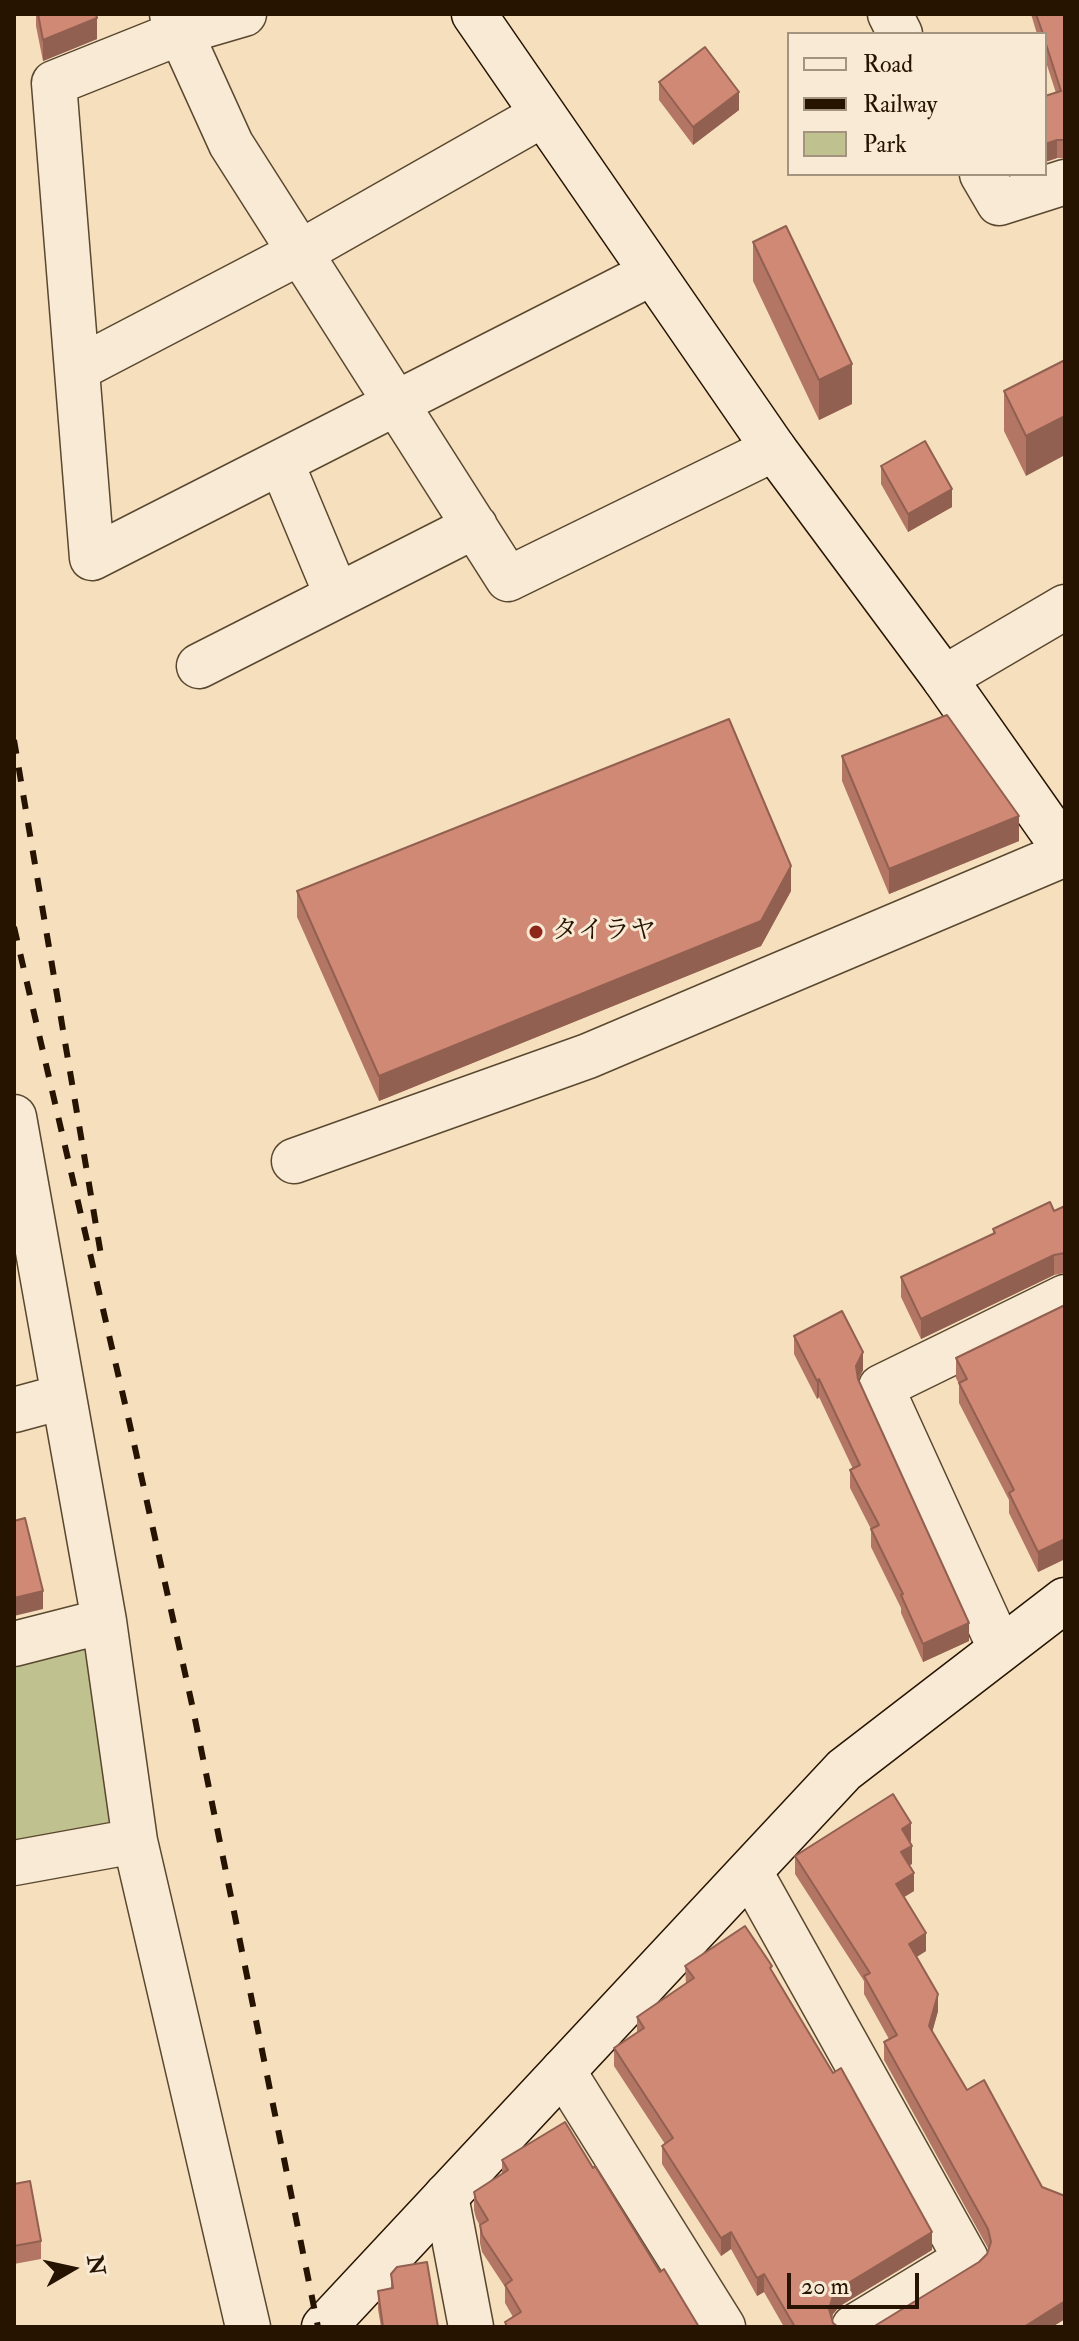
<!DOCTYPE html>
<meta charset="utf-8">
<style>
body{margin:0}
#map{position:relative;width:1079px;height:2341px;overflow:hidden;background:#f5dfbd;font-family:"IM FELL Double Pica",serif}
canvas{display:block}
.frame{position:absolute;inset:0;border:16px solid #261400;pointer-events:none}
.legend{position:absolute;left:787px;top:32px;width:260px;height:144px;box-sizing:border-box;background:#f8ead4;border:2px solid #a4947f;margin:0;padding:10px 14px;list-style:none;font-size:24px;color:#261400}
.legend li{display:flex;align-items:center;gap:16px;height:40px}
.legend b{width:40px;border:2px solid #a4947f}
.north{position:absolute;left:32px;top:2229px;width:80px;height:80px;-webkit-text-stroke:6px #f8ead4;paint-order:stroke;rotate:81deg;font-size:22px;font-weight:700;line-height:32px;text-align:center;color:#261400}
.north::after{content:'';display:block;margin:auto;width:28px;height:36px;background:#261400;clip-path:polygon(50% 0,100% 100%,50% 72%,0 100%)}
.scale{position:absolute;left:787px;top:2273px;width:132px;height:36px;box-sizing:border-box;border:4px solid #261400;border-top:0;padding-left:10px;font-size:24px;line-height:28px;white-space:nowrap;color:#261400;-webkit-text-stroke:6px #f8ead4;paint-order:stroke}
</style>
<div id="map">
<canvas width="1079" height="2341"></canvas>
<div class="frame"></div>
<ul class="legend">
<li><b style="height:10px;background:#f8ead4"></b>Road</li>
<li><b style="height:10px;background:#261400"></b>Railway</li>
<li><b style="height:22px;background:#bfc18f"></b>Park</li>
</ul>
<div class="north">N</div>
<div class="scale">20 m</div>
</div>
<script>
const ctx = document.querySelector('canvas').getContext('2d');
ctx.lineJoin = 'round';
function paint(path, color) {
  ctx.fillStyle = color;
  ctx.fill(path, 'evenodd');
}
function stroke(path, color, width, dash) {
  ctx.strokeStyle = color;
  ctx.lineWidth = width;
  ctx.lineCap = dash ? 'butt' : 'round';
  ctx.setLineDash(dash || []);
  ctx.stroke(path);
}
function label(font, color, halo, rows, align = 'center') {
  ctx.font = font + ' "IM FELL Double Pica","Noto Serif JP",serif';
  ctx.lineWidth = 6;
  ctx.setLineDash([]);
  ctx.textBaseline = 'middle';
  ctx.strokeStyle = halo;
  ctx.fillStyle = color;
  for (const [text, x, y, turn = 0] of rows) {
    ctx.save();
    ctx.translate(x, y);
    ctx.rotate((+turn || 0) * Math.PI / 180);
    ctx.textAlign = isNaN(turn) ? turn : align;
    if (halo) ctx.strokeText(text, 0, 0);
    ctx.fillText(text, 0, 0);
    ctx.restore();
  }
}
paint(new Path2D(`
 M93,1638L119,1826L14,1846V1658Z`), '#bfc18f');
const street = new Path2D(`
 M172,14L231,144L508,579L774,449
 M244,14L179,33L54,83L92,558L652,273
 M890,14L900,34
 M982,174L999,203L1065,182
 M77,369L299,253L542,115
 M281,462L337,596
 M199,666L475,526
 M944,678L1065,607
 M14,1117L104,1621L135,1841L248,2327
 M294,1161L588,1056L1065,854
 M14,1410L62,1397
 M14,1644L104,1621
 M1000,1648L881,1387L1065,1297
 M14,1863L135,1841
 M750,1872L966,2259L854,2327
 M563,2071L723,2327
 M446,2196L471,2327`);
const secondary = new Path2D(`
 M474,14L774,449L944,678L1065,850
 M324,2327L844,1770L1065,1600`);
stroke(street, '#5a472f', 47);
stroke(secondary, '#261400', 47);
stroke(street, '#f8ead4', 44);
stroke(secondary, '#f8ead4', 44);
stroke(new Path2D(`
 M14,740L101,1255
 M14,927L129,1421L193,1709L318,2327`), '#261400', 6, [14, 14]);
paint(new Path2D(`
 M36,14H96L97,39L43,61L36,26Z
 M1031,14H1065V158H1057L1045,162V96L1056,93L1045,59V34H1037Z
 M659,82L739,110L693,145L659,100Z
 M753,242L852,404L819,420L753,281Z
 M1065,360L1026,476L1004,431V391Z
 M881,466L952,507L908,532L881,484Z
 M842,756L1019,841L889,894L842,781Z
 M297,891H791L761,946L379,1101L297,917Z
 M1065,1206V1273L1054,1275L921,1339L901,1297V1277L993,1234V1229L1054,1211Z
 M1065,1305V1559L1038,1572L1009,1513V1500L959,1403V1384L956,1378V1358Z
 M794,1336L863,1370L858,1380L969,1641L923,1662L901,1613V1608L871,1547V1529L850,1488V1470L853,1469L819,1397L817,1399L794,1354Z
 M911,1841L910,1842L912,1864L909,1865L914,1891L904,1897L926,1951L916,1957L938,2011L932,2032L967,2090L1042,2187L1065,2196V2319L1052,2327H873L979,2262L987,2254L989,2250L884,2060V2042L889,2039L864,1994V1981L795,1874V1856Z
 M685,1966L772,1971L932,2250L840,2306L833,2314L832,2318L833,2323L838,2327H784L764,2292L757,2296L731,2249L721,2256L662,2164V2146L665,2144L614,2066V2048L637,2033V2017L686,1984Z
 M502,2160L593,2168L660,2272L699,2327H505V2322L513,2317L505,2303V2287L482,2252L480,2243V2226L476,2218L474,2210V2192L502,2174Z
 M14,2184L41,2241V2259L14,2264Z
 M391,2274L438,2327H381L378,2309V2291L391,2289Z`), '#b37664');
paint(new Path2D(`
 M97,18V39L43,61V40Z
 M739,92V110L693,145V127Z
 M1057,140V158L1045,162V144Z
 M852,364V404L819,420V380Z
 M1065,416V455L1026,476V436Z
 M952,489V507L908,532V514Z
 M1019,816V841L889,894V869Z
 M791,866V891L761,946L379,1101V1076Z
 M1054,1255V1275L921,1339V1319Z
 M863,1352V1370L856,1384V1366Z
 M819,1379V1397L817,1399V1381Z
 M1065,1539V1559L1038,1572V1552Z
 M43,1591V1609L14,1616V1598Z
 M969,1623V1641L923,1662V1644Z
 M911,1823V1841L902,1847V1829Z
 M912,1846V1864L901,1870V1852Z
 M914,1873V1891L896,1902V1884Z
 M926,1933V1951L909,1962V1944Z
 M938,1994V2011L929,2044V2026Z
 M731,2232V2249L721,2256V2238Z
 M932,2232V2250L840,2306L833,2314L829,2327V2309L833,2296L840,2288Z
 M764,2274V2292L757,2296V2278Z
 M1065,2301V2319L1052,2327H1024Z`), '#926051');
const building = new Path2D(`
 M38,14H96L97,18L43,40Z
 M1036,14H1065V140H1057L1045,144V96L1061,91L1045,41V34H1043Z
 M705,47L739,92L693,127L659,82Z
 M786,226L852,364L819,380L753,242Z
 M1065,360V416L1026,436L1004,391Z
 M925,441L952,489L908,514L881,466Z
 M947,715L1019,816L889,869L842,756Z
 M729,719L791,866L761,921L379,1076L297,891Z
 M1050,1202L1054,1211L1065,1206V1253L1054,1255L921,1319L901,1277L995,1233L993,1229Z
 M1065,1305V1539L1038,1552L1009,1493L1014,1490L959,1383L967,1379L956,1358Z
 M842,1311L863,1352L856,1366L858,1379L969,1623L923,1644L901,1595L903,1594L871,1529L879,1525L850,1470L860,1465L819,1379L817,1381L794,1336Z
 M25,1518L43,1591L14,1598V1521Z
 M893,1794L911,1823L902,1829L912,1846L901,1852L914,1873L896,1884L926,1933L909,1944L938,1994L929,2026L967,2090L984,2080L1042,2187L1065,2196V2301L1024,2327H873L979,2262L987,2254L991,2242L988,2229L884,2042L897,2035L864,1976L870,1973L795,1856Z
 M745,1926L772,1966L770,1968L833,2073L841,2068L932,2232L840,2288L833,2296L829,2309L833,2323L838,2327H795L764,2274L757,2278L731,2232L721,2238L662,2146L673,2138L614,2048L644,2028L637,2017L694,1978L685,1966Z
 M565,2122L593,2168L595,2166L660,2272L664,2269L699,2327H507L505,2322L521,2312L505,2285L512,2280L482,2235L480,2225L488,2220L476,2200L474,2192L508,2170L502,2160Z
 M30,2181L41,2241L14,2246V2184Z
 M427,2262L438,2327H383L378,2291L393,2288L391,2274L397,2267Z`);
paint(building, '#d08974');
stroke(building, '#926051', 2);
for (const [x, y, r, color] of [
 [536,932,8,"#8f2418"]
]) {
  const dot = new Path2D();
  dot.arc(x, y, r, 0, 2 * Math.PI);
  ctx.fillStyle = color;
  ctx.fill(dot);
  stroke(dot, '#f8ead4', 3);
}
label('26px', '#261400', '#f8ead4', [
 ["タイラヤ",552,932]
], 'left');
</script>
